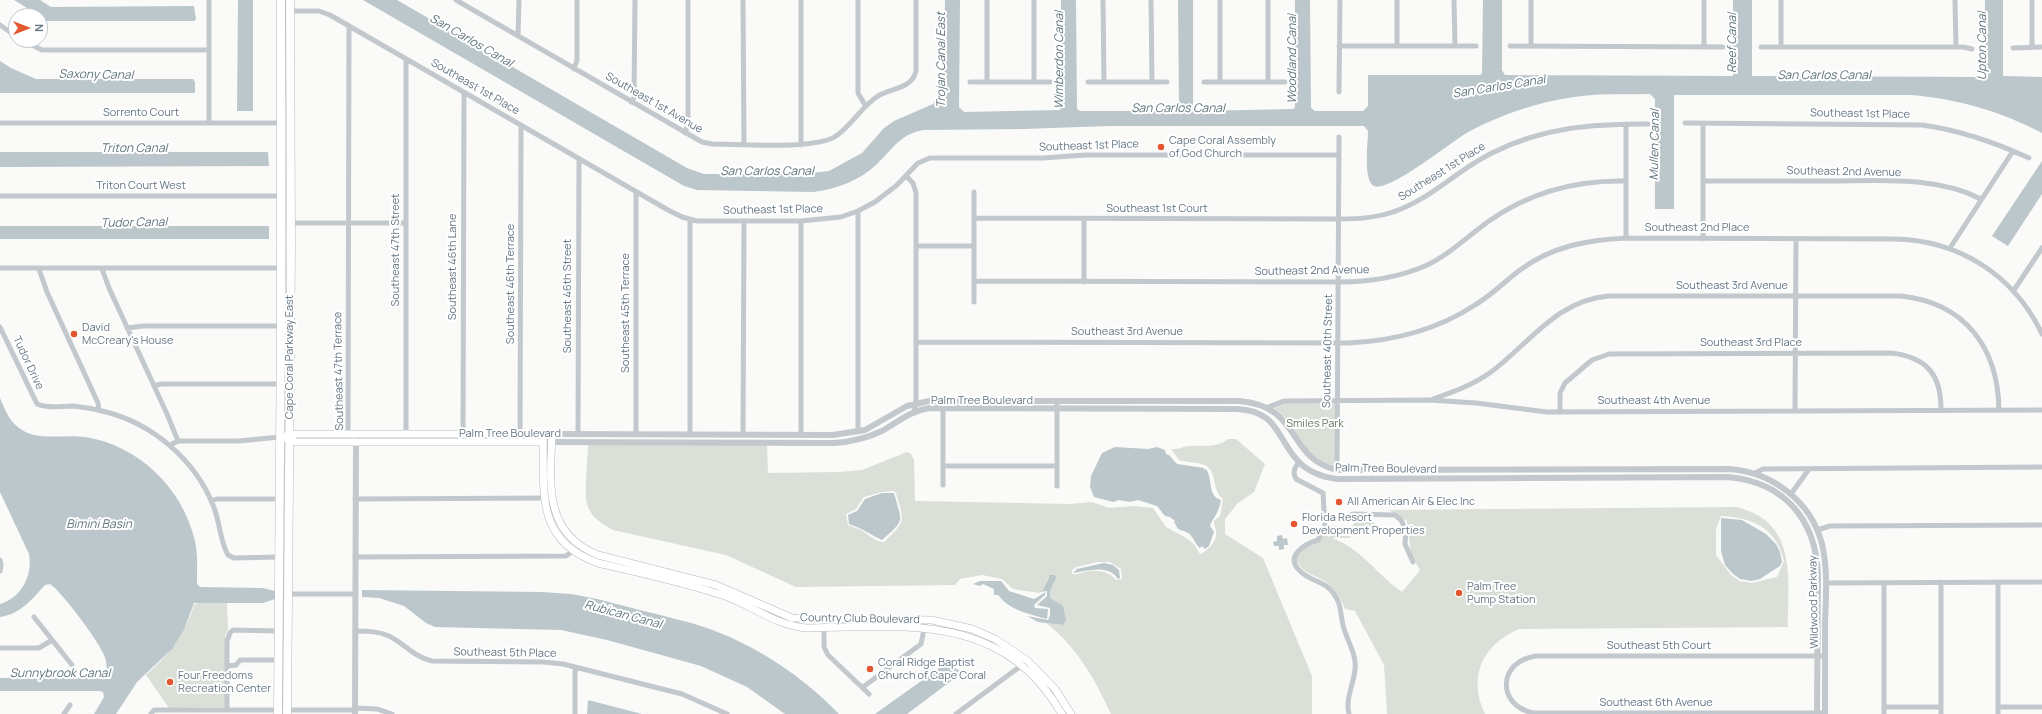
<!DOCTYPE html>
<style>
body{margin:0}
#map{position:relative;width:2042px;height:714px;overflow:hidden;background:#fafaf8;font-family:Manrope,sans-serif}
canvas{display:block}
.north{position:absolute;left:8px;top:8px;width:40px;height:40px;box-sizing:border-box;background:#fff;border:1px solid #c1c8cd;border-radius:50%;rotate:90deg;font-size:11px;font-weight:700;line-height:16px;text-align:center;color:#657683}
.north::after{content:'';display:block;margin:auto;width:14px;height:18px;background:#e4572e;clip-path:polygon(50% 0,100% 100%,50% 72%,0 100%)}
</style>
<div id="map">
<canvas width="2042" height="714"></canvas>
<div class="north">N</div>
</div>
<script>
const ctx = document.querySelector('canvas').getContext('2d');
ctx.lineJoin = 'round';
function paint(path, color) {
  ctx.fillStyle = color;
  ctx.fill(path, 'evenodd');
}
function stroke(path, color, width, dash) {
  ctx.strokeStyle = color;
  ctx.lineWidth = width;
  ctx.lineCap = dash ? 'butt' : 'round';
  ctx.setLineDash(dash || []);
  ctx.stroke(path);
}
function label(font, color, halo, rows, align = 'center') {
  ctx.font = font + ' Manrope,sans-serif';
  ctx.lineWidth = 4;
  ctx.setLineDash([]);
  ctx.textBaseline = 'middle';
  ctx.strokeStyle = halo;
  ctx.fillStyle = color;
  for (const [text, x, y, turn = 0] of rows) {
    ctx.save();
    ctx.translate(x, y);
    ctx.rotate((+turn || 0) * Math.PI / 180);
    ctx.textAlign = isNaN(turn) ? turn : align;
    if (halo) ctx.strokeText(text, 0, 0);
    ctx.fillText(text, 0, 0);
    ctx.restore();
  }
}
paint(new Path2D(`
 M1337,402L1336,467C1324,463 1310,457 1303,445C1293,431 1288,415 1271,407L1283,403Z
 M1228,439H1236L1265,464L1254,492L1238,503L1225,519V534L1263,558L1312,676V714H1111C1095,679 1077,647 1046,623L1063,625L1054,601L1050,598V591L1054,583L1048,578L1043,590L1039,593L1013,589L1002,579L982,575L960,579L955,585L796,587L726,555L613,530C604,525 592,518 588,507C583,494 588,459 588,444L767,445L768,473L839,472L862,470L907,452L911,454L914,460L915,501L1070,504L1092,502L1109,508L1135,506L1153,508L1166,527L1186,538L1194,544L1200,554C1207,552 1218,540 1216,531C1215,527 1214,525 1214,521L1220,516L1223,499C1211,490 1218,470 1204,465C1196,462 1187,462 1179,460L1171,449C1179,450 1183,446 1190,446C1203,445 1218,448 1228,439ZM894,491L896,493C904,522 907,520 884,542C875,542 868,534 861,530C857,528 852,527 848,525L846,514L856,509L864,497L882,492ZM1098,562H1110L1121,569L1122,579L1116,580C1109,570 1093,569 1081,573C1077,574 1076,575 1072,574V570L1076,567Z
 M1736,507C1798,521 1788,579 1788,627L1519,629C1483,644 1467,677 1485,714H1387L1384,665L1355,611L1345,609C1341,599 1335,589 1327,583C1314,573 1302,575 1296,558L1300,549L1313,545L1324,535L1330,537L1329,528L1331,526H1349L1352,528L1354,522H1373L1375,524V532L1373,534L1352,533L1350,538H1332C1362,549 1376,574 1402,592L1420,570L1411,554L1407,521L1389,510ZM1721,516C1753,518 1776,527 1784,561L1777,577L1752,583L1740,581L1731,575L1716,555V529Z
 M200,602L227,603L228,630L225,636V707L169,708L146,675C171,652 184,637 194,605Z`), '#dadfd7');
paint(new Path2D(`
 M14,0H40L51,7L194,6L196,19L194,21H44L40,16Z
 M238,0H253V111H237Z
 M363,0H397L687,168L704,174H801L829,171L862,153L884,128L894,121L933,104L941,92L944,79L945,0H960L959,107L964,112L1060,110L1061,0H1076L1077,109L1080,111H1175L1179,107L1178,0H1193V105L1197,111L1294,109L1295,106V0H1310L1311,108L1315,111H1363L1368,106V75H1479L1482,74L1483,0H1502V70L1505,75L1733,76V0H1752V76L1984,77L1985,0H2003V76L2042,77V133C2000,111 1958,99 1911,95H1674V209H1655V99L1650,94C1625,95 1599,93 1574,97C1538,102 1503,114 1470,131C1453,140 1389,193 1374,186C1363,181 1368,142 1368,131L1364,126H1109L1023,129L923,130C900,134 892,150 877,164C859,181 837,189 813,192L697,190L684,186Z
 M0,61L11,68L36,79H193L195,82V93H0Z
 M0,152H268L269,166L0,167Z
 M2042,161V194L2008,246L1992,236Z
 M0,226H269V239H0Z
 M0,398C5,410 10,423 22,430C38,441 65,434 85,437C138,445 183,488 195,541C198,555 197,570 197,584L200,587L263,588L275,591V599L263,603H194L184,630L172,649L137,682L116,714H94L104,697L103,692L100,691H0V678L102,677L106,675C108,667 106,658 102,651C95,637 62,592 50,584L45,585C32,599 21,614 0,617V604C21,598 33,576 29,554L0,492Z
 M1115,447L1148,449L1157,447L1165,450L1166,454L1169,455L1177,464L1204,468V470L1206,469C1213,478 1207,496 1221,500C1218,515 1215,514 1210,526L1214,532L1209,546L1205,549L1202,546L1200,548C1196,545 1195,541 1192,537C1189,532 1183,531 1178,529L1174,522L1175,521L1170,517L1165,516L1157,506L1138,500L1130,502L1119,500L1113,502L1094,497L1090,487L1091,476L1102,453Z
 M882,493H894C902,523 906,519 882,540C871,535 862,528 849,524L848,515L857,511L865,499Z
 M1721,518L1742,520L1766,534L1776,544L1780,552L1782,562L1780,566L1760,579L1752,581L1740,579L1732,573L1725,565L1721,551Z
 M1282,535L1283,539L1287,538L1288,545H1284V549L1279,550V546H1274L1273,542L1277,541V536Z
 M1104,563L1113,565L1119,570L1120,578L1118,579C1108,564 1088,571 1073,573L1077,569Z
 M1050,575H1055L1056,578L1050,591V598L1063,606L1066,620L1063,625L1038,622L1027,616L1048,620L1050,615V608L1037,605L1047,596V591L1040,592L1043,590Z
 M980,581H1001L1009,591L1034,599L1046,592L1045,595L1034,605L1035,608L1048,609L1047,619C1027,613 1011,611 998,595H994V589L983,584L980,586L973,584Z
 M362,590L541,592C551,593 561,593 571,594C597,598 623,606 648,612C667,617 686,621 704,627C756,645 801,675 839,714H785L747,687L701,666L607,640L561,630L435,627L426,623L404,606L379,598L362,597Z
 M945,664L963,672L907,714H875Z
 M588,700L642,714H587Z`), '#bbc7cb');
const secondary = new Path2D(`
 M543,434C545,489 533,540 598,563C640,573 684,582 725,596C753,606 777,626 807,628C908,626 1003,613 1062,714
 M280,437L296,434H552C550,483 543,533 598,555L716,585L792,618L932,620L972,629L995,639L1028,661L1055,689L1071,714
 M284,438L297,442H543`);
const primary = new Path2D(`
 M278,714L281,326V0
 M287,714L291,245L290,0`);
stroke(secondary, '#b3babf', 8);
stroke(primary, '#b5babe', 9);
stroke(new Path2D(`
 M209,0V123
 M456,0L702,142L712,144C739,144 816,150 836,136C852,125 861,107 878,96C891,88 912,89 916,71V0
 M743,0L744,144
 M801,0V145
 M858,0V93L865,105
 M987,0V82
 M1103,0L1104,82
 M1151,0L1152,82
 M1397,0V46
 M1454,0L1455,46
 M1781,0V47
 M1955,0L1956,47
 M290,11H319L330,15L668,210L682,217L697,221H801L841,217L858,211L875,202L897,185L918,163L930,158H1043L1085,155H1339
 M0,25L16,36
 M518,36L519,0
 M22,40L42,50H209
 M1339,46H1476
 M1510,46L1723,47
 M1531,46V0
 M1704,47V0
 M1761,47H1963L1972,49
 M2032,47V0
 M2013,48L2042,47
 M574,69L577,60V0
 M970,82H1050
 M1034,82V0
 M1088,82H1167
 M1204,82H1285
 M1220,82V0
 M1268,82V0
 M1339,92L1340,0
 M631,102L634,98L635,0
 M0,123H281
 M1685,123L1922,125C1960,130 1994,142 2029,158
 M1626,124V238
 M685,133L688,124V0
 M906,176L913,183L916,193V403L914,412
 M1703,181C1746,181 1789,181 1832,181C1881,181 1936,176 1981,199
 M636,192V434
 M0,196H281
 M974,218L1339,219C1357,219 1376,218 1393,212C1430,200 1457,170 1492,153C1543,127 1592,124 1648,124
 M291,223H406
 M1703,239V124
 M916,246H974
 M1950,248L2013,151
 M0,268H281
 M39,269L47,292L98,403L99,410
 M102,269L109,288L167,414L178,441
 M974,281L1339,282C1369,282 1397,278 1425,266C1449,255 1468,236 1489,221C1530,192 1577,180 1626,181
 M1084,282V219
 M2014,290L2042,248
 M974,302V192
 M0,327L37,404C48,409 61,406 73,406C84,407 95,409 106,412C153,424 195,460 213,505C220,521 220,542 228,555L234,558L279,557
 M127,328L143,326H281
 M916,342L1348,343C1394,341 1437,330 1475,305C1492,295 1505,281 1520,270C1552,246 1588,240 1626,238L1894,239C1959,240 2014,275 2042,334
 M154,386L161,384H281
 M1433,399C1453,392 1473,385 1491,372C1530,343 1557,300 1609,296H1901C1965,303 1998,347 1999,410
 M1057,405V486
 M1268,407L1284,401L1429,400L1476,403L1547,412L2042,410
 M1795,411L1796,239
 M1560,412V393L1565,383L1592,360L1609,354L1891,353C1927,357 1941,375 1941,409
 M858,432V211
 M578,434L579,159
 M690,434V219
 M743,434L744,221
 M348,435L349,26
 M801,435V221
 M406,436V59
 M463,441L464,92
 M520,442L521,126
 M170,445L178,441H239L280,437
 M1299,462C1295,467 1292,472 1296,479L1323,493L1325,527L1318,540C1305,544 1284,556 1300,571C1313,584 1328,579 1338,601C1341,608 1341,617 1343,625C1346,639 1357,654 1355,669C1354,684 1345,698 1349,714
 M943,466H1057
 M1337,470L1339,137
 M1755,473L1763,469L2042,467
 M943,485V408
 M1791,494L1809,469
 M355,499L551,498
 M211,501L217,499H280
 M1325,519L1338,520L1353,514L1395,515L1401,520L1406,530L1405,544L1413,562
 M1817,530L1830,526L2042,525
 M355,557L566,556L574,550L571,539
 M0,560L1,565L0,571
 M1998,582V714
 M1826,583L2042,582
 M289,594H355
 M34,617L72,665
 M824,619V647L828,655L869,694
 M355,631C366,631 378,631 389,636C405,644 414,657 432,661L544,662L563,664L682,694L727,714
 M0,648H39L52,640
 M227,666L236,665L240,660H278
 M863,687L921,644L926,620
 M1884,707H1941
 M1999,707H2042
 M355,708L377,709L392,714
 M227,709V641L230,633L233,630L278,631
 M1825,713H1533C1496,705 1498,661 1536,656H1825
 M64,714L70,705
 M151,714L154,710H355
 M575,714V667
 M956,714L1022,665
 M1884,714V583
 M1941,714V582`), '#c3c8cc', 5);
stroke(new Path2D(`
 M552,434L833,435L865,430L907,406L929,401H1239C1303,406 1285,458 1337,470L1729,469C1772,472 1811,501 1822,544C1828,569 1826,597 1825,623C1825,653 1825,684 1825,714
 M354,440L356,442L355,714
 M543,442L834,443C850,442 867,438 882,431C898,422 910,411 929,408L1237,409C1278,411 1276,437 1298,461C1308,472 1322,477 1337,479L1728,477C1784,482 1816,519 1818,575L1817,714`), '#c3c8cc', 6);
stroke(secondary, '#fff', 7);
stroke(primary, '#fff', 8);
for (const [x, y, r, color] of [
 [1161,147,4,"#e4572e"],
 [74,334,4,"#e4572e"],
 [1339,502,4,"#e4572e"],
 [1294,524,4,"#e4572e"],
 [1459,593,4,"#e4572e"],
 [870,669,4,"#e4572e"],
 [170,682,4,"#e4572e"]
]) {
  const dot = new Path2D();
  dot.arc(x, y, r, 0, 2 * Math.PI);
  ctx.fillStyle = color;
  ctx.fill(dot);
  stroke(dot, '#fff', 1.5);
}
label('11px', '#657683', '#fff', [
 ["Southeast 1st Place",475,87,30],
 ["Southeast 1st Avenue",654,103,30],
 ["Sorrento Court",141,113],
 ["Southeast 1st Place",1860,114,1],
 ["Southeast 1st Place",1089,146,-2],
 ["Southeast 1st Place",1442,172,-32],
 ["Southeast 2nd Avenue",1844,172,1],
 ["Triton Court West",141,186],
 ["Southeast 1st Court",1157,209],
 ["Southeast 1st Place",773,210,-1],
 ["Southeast 2nd Place",1697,228],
 ["Southeast 47th Street",396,250,-90],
 ["Southeast 46th Lane",453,267,-90],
 ["Southeast 2nd Avenue",1312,271,-1],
 ["Southeast 46th Terrace",511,284,-90],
 ["Southeast 3rd Avenue",1732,286],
 ["Southeast 46th Street",568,296,-90],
 ["Southeast 45th Terrace",626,313,-90],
 ["Southeast 3rd Avenue",1127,332],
 ["Southeast 3rd Place",1751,343],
 ["Southeast 40th Street",1328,351,-89],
 ["Cape Coral Parkway East",290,357,-90],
 ["Tudor Drive",28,363,65],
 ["Southeast 47th Terrace",339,371,-91],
 ["Palm Tree Boulevard",982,401],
 ["Southeast 4th Avenue",1654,401],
 ["Palm Tree Boulevard",510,434],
 ["Palm Tree Boulevard",1386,469,1],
 ["Wildwood Parkway",1814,602,-91],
 ["Country Club Boulevard",860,619,1],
 ["Southeast 5th Court",1659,646],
 ["Southeast 5th Place",505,653,1],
 ["Southeast 6th Avenue",1656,703]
]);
label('11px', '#657683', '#fff', [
 ["Cape Coral Assembly",1169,141],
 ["of God Church",1169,154],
 ["David",82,328],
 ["McCreary's House",82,341],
 ["All American Air & Elec Inc",1347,502],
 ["Florida Resort",1302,518],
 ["Development Properties",1302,531],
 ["Palm Tree",1467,587],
 ["Pump Station",1467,600],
 ["Coral Ridge Baptist",878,663],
 ["Church of Cape Coral",878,676],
 ["Four Freedoms",178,676],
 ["Recreation Center",178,689]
], 'left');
label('11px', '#687a64', '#fff', [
 ["Smiles Park",1315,424]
]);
label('italic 12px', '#60757c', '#fff', [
 ["San Carlos Canal",471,41,30],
 ["Reef Canal",1733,43,-90],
 ["Upton Canal",1983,46,-90],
 ["Woodland Canal",1293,59,-90],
 ["Trojan Canal East",942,60,-90],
 ["Wimberdon Canal",1060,60,-90],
 ["Saxony Canal",96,75,1],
 ["San Carlos Canal",1824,76],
 ["San Carlos Canal",1499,87,-9],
 ["San Carlos Canal",1178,109],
 ["Mullen Canal",1655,145,-89],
 ["Triton Canal",134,149],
 ["San Carlos Canal",767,172],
 ["Tudor Canal",134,223,-1],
 ["Bimini Basin",99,525],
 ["Rubican Canal",623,615,15],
 ["Sunnybrook Canal",60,674]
]);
</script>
